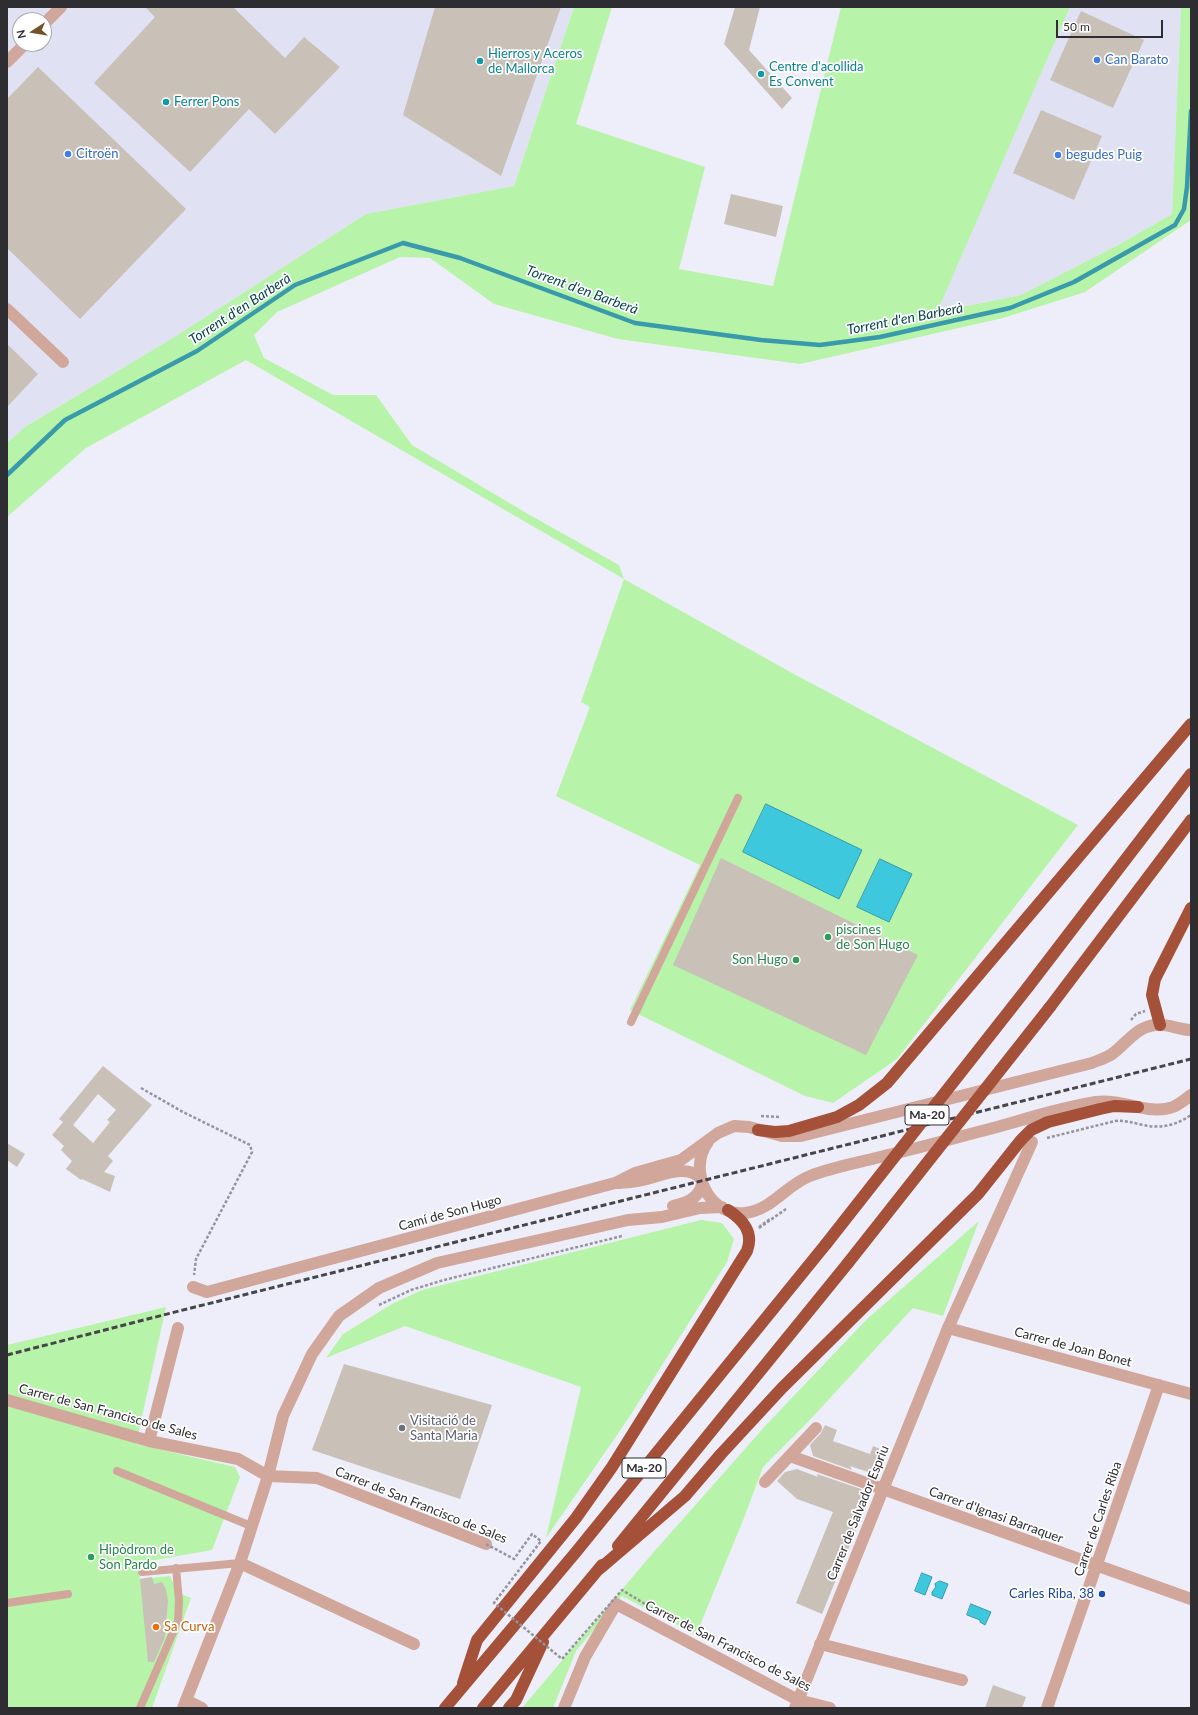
<!DOCTYPE html>
<meta charset="utf-8">
<style>
body{margin:0}
#map{position:relative;width:1198px;height:1715px;overflow:hidden;background:#eeeefa;font-family:Lato,sans-serif}
canvas{display:block}
.frame{position:absolute;inset:0;border:8px solid #2d2d32;pointer-events:none}
.north{position:absolute;left:12px;top:12px;width:40px;height:40px;box-sizing:border-box;background:#fff;border:1px solid #ababad;border-radius:50%;rotate:258deg;font-size:11px;font-weight:700;line-height:16px;text-align:center;color:#2d2d32}
.north::after{content:'';display:block;margin:auto;width:14px;height:18px;background:#725428;clip-path:polygon(50% 0,100% 100%,50% 72%,0 100%)}
.scale{position:absolute;left:1056px;top:20px;width:107px;height:18px;box-sizing:border-box;border:2px solid #2d2d32;border-top:0;padding-left:5px;font-size:12px;line-height:14px;white-space:nowrap;color:#2d2d32;-webkit-text-stroke:3px #fff;paint-order:stroke}
</style>
<div id="map">
<canvas width="1198" height="1715"></canvas>
<div class="frame"></div>
<div class="north">N</div>
<div class="scale">50 m</div>
</div>
<script>
const ctx = document.querySelector('canvas').getContext('2d');
ctx.lineJoin = 'round';
function paint(path, color) {
  ctx.fillStyle = color;
  ctx.fill(path, 'evenodd');
}
function stroke(path, color, width, dash) {
  ctx.strokeStyle = color;
  ctx.lineWidth = width;
  ctx.lineCap = dash ? 'butt' : 'round';
  ctx.setLineDash(dash || []);
  ctx.stroke(path);
}
function label(font, color, halo, rows, align = 'center') {
  ctx.font = font + ' Lato,sans-serif';
  ctx.lineWidth = 3.5;
  ctx.setLineDash([]);
  ctx.textBaseline = 'middle';
  ctx.strokeStyle = halo;
  ctx.fillStyle = color;
  for (const [text, x, y, turn = 0] of rows) {
    ctx.save();
    ctx.translate(x, y);
    ctx.rotate((+turn || 0) * Math.PI / 180);
    ctx.textAlign = isNaN(turn) ? turn : align;
    if (halo) ctx.strokeText(text, 0, 0);
    ctx.fillText(text, 0, 0);
    ctx.restore();
  }
}
paint(new Path2D(`
 M7,7H574L514,186L366,214L176,336L25,427L7,443ZM20,20H44V44H20Z
 M1070,7H1181L1172,214L1120,244L1021,295L936,312Z`), '#e1e1f4');
paint(new Path2D(`
 M574,7H612L576,124L705,167L679,269L773,286L841,7H1070L937,312L1021,295L1120,244L1172,214L1181,7H1191V220L1085,292L1003,318L800,364L618,339L494,304L430,258L400,257L277,312L254,335L264,358L333,395H376L412,445L528,514L619,565L624,579L792,673L1078,825L897,1059L833,1103L805,1096L630,1010L700,865L556,796L590,707L581,702L624,579L246,360L86,448L7,517V443L25,427L176,336L366,214L514,186Z
 M701,1220L722,1223L734,1239L727,1262L628,1419L546,1538L581,1387L405,1326L326,1358L343,1334L392,1304L422,1290Z
 M979,1221L943,1316L913,1308L807,1423L763,1467L744,1518L696,1635L622,1596L576,1651L553,1708H522L652,1554L767,1424L866,1320Z
 M166,1307L136,1444L235,1467L240,1477L212,1550L138,1563L140,1579L170,1576L178,1593L191,1598L152,1708H7V1345Z`), '#b7f3a8');
const water = new Path2D(`
 M766,804L862,850L839,899L743,852Z
 M880,859L912,874L889,922L857,907Z
 M922,1573L932,1577L925,1595L915,1591Z
 M940,1581L948,1584L942,1599L932,1595V1592L936,1587L935,1584Z
 M971,1604L991,1612L985,1625L980,1622V1620L967,1615Z`);
paint(water, '#3dc8dd');
stroke(water, '#389aaa', 1);
stroke(new Path2D(`
 M7,475L65,420L197,351L295,285L403,243L460,258L635,323L761,340L820,345L880,337L1010,308L1074,282L1175,225L1184,209L1187,187L1191,111`), '#389aaa', 4.5);
paint(new Path2D(`
 M145,7H233L285,58L304,37L340,67L275,134L249,109L190,172L94,83L155,17Z
 M435,7H561L501,176L403,115Z
 M735,7H760L749,50L792,98L782,109L724,44Z
 M1081,11L1144,40L1113,108L1050,80Z
 M38,67L186,209L80,319L7,248V99Z
 M1041,110L1102,136L1074,200L1013,173Z
 M731,194L783,206L776,237L724,224Z
 M7,344L38,374L7,407Z
 M721,858L918,955L866,1055L673,965Z
 M103,1066L152,1105L108,1156L113,1161L104,1172L115,1176L110,1192L82,1179L81,1180L66,1169L72,1161L61,1150L64,1146L52,1135L63,1122L59,1119ZM98,1094L116,1110L107,1120L110,1122L93,1143L73,1125Z
 M7,1143L25,1154L17,1167L7,1160Z
 M344,1364L492,1405L460,1499L312,1450Z
 M825,1425L837,1430L833,1441L870,1454L873,1446L887,1452L881,1469L871,1473L850,1466L852,1470L813,1456L810,1445L821,1433Z
 M797,1469L818,1477L817,1474L861,1489L867,1503L822,1614L796,1603L833,1512L797,1499L777,1481L785,1472Z
 M152,1577L154,1584L162,1582L166,1589L168,1601L165,1637L154,1662H148L140,1579Z
 M993,1685L1026,1697L1022,1708H985Z`), '#c9c0b8');
stroke(new Path2D(`
 M1131,1020L1136,1014L1145,1011
 M141,1088L183,1112L250,1145L252,1152L196,1259L194,1275
 M761,1116L780,1117
 M1047,1138L1115,1121C1125,1120 1133,1123 1143,1125C1160,1129 1177,1125 1191,1115
 M759,1227L770,1219
 M759,1228L786,1209
 M379,1305L411,1290L444,1280L622,1236`), '#94949d', 2.5, [3, 2]);
stroke(new Path2D(`
 M631,1022L738,798
 M117,1471L251,1526
 M142,1572L240,1563
 M7,1603L68,1594
 M140,1708L178,1621L179,1601L176,1568`), '#d1a79b', 8);
stroke(new Path2D(`
 M948,1328L1032,1142
 M790,1456L883,1489
 M765,1482L816,1428`), '#d1a79b', 12);
stroke(new Path2D(`
 M44,24L61,7
 M7,62L25,44
 M7,309L63,362
 M708,1142C687,1170 709,1217 745,1213C772,1210 786,1185 810,1176C832,1167 857,1163 880,1157C919,1148 958,1137 997,1127C1029,1118 1063,1107 1096,1102C1122,1098 1149,1116 1173,1107C1180,1104 1186,1099 1191,1095
 M615,1183L635,1173L681,1160L718,1133L734,1126L749,1127L782,1136H801L1092,1063C1099,1060 1106,1058 1112,1054C1126,1044 1136,1027 1155,1025C1167,1023 1179,1030 1191,1030
 M673,1206C686,1203 698,1199 702,1185
 M193,1287L207,1292L615,1183C622,1183 630,1182 637,1181C655,1179 686,1161 701,1179
 M7,1400L149,1441L238,1459L268,1476L240,1563L183,1708
 M149,1441L178,1328
 M883,1489L1191,1599
 M486,1544L317,1478L268,1476L283,1416L312,1354L339,1316L379,1288L437,1263L628,1220L662,1217L700,1208L722,1207
 M240,1563L414,1644
 M820,1644L962,1680
 M186,1700L202,1708
 M564,1708L585,1657L616,1604L798,1700L830,1708
 M795,1708L948,1328L1191,1394
 M1047,1708L1159,1385`), '#d1a79b', 12);
stroke(new Path2D(`
 M1028,987L1191,774
 M1050,1007L1191,820
 M1160,1025L1152,995L1155,979L1191,908
 M758,1130L775,1132L789,1131L837,1117L859,1105L887,1083L1191,724
 M618,1546L848,1263
 M597,1571L685,1496L721,1454L782,1388L978,1194L1021,1140L1031,1130L1048,1122L1100,1109L1114,1106L1138,1107
 M463,1683L477,1640L576,1518L612,1467L747,1251C754,1232 743,1220 728,1210
 M445,1708L576,1552L826,1244
 M483,1708L602,1565
 M509,1708L516,1700L543,1642`), '#a55038', 12);
stroke(new Path2D(`
 M7,1355L179,1311L1191,1059`), '#45454a', 3, [6, 3]);
stroke(new Path2D(`
 M486,1544L514,1559L532,1534L541,1541L494,1603L562,1659L622,1590L655,1610`), '#94949d', 2.5, [3, 2]);
stroke(new Path2D(`
 M826,1244L1028,987
 M848,1263L1050,1007`), '#a55038', 12);
for (const [x, y, r, color] of [
 [1097,60,4,"#3f7fe0"],
 [480,61,4,"#0f9aa8"],
 [761,74,4,"#0f9aa8"],
 [166,102,4,"#0f9aa8"],
 [68,154,4,"#3f7fe0"],
 [1058,155,4,"#3f7fe0"],
 [828,937,4,"#2e9e5b"],
 [796,960,4,"#2e9e5b"],
 [402,1428,4,"#6b7280"],
 [91,1557,4,"#2e9e5b"],
 [1102,1594,4,"#1a4fb4"],
 [156,1627,4,"#e8710a"]
]) {
  const dot = new Path2D();
  dot.arc(x, y, r, 0, 2 * Math.PI);
  ctx.fillStyle = color;
  ctx.fill(dot);
  stroke(dot, '#fff', 1.5);
}
for (const [x, y, w] of [
 [927,1115,44],
 [644,1468,44]
]) {
  const box = new Path2D();
  box.roundRect(x - w / 2, y - 10, w, 20, 3);
  ctx.fillStyle = '#fff';
  ctx.fill(box);
  stroke(box, '#2d2d32', 1);
}
label('bold 12px', '#2d2d32', null, [
 ["Ma-20",927,1115],
 ["Ma-20",644,1468]
]);
label('13px', '#0d838f', '#fff', [
 ["Hierros y Aceros",488,54],
 ["de Mallorca",488,69],
 ["Centre d'acollida",769,67],
 ["Es Convent",769,82],
 ["Ferrer Pons",174,102]
], 'left');
label('13px', '#366cbe', '#fff', [
 ["Can Barato",1105,60],
 ["Citroën",76,154],
 ["begudes Puig",1066,155]
], 'left');
label('13px', '#27864d', '#fff', [
 ["piscines",836,930],
 ["de Son Hugo",836,945],
 ["Son Hugo",788,960,"right"],
 ["Hipòdrom de",99,1550],
 ["Son Pardo",99,1565]
], 'left');
label('13px', '#2d2d32', '#fff', [
 ["Camí de Son Hugo",450,1213,-15],
 ["Carrer de Joan Bonet",1073,1347,15],
 ["Carrer de San Francisco de Sales",108,1412,15],
 ["Carrer de San Francisco de Sales",421,1505,22],
 ["Carrer de Salvador Espriu",858,1513,-68],
 ["Carrer d'Ignasi Barraquer",996,1515,20],
 ["Carrer de Carles Riba",1098,1519,-71],
 ["Carrer de San Francisco de Sales",728,1646,27]
]);
label('13px', '#5b616d', '#fff', [
 ["Visitació de",410,1421],
 ["Santa Maria",410,1436]
], 'left');
label('13px', '#164399', '#fff', [
 ["Carles Riba, 38",1094,1594]
], 'right');
label('13px', '#c56008', '#fff', [
 ["Sa Curva",164,1627]
], 'left');
label('italic 14px', '#04444c', '#fff', [
 ["Torrent d'en Barberà",582,290,20],
 ["Torrent d'en Barberà",240,309,-33],
 ["Torrent d'en Barberà",905,319,-11]
]);
</script>
